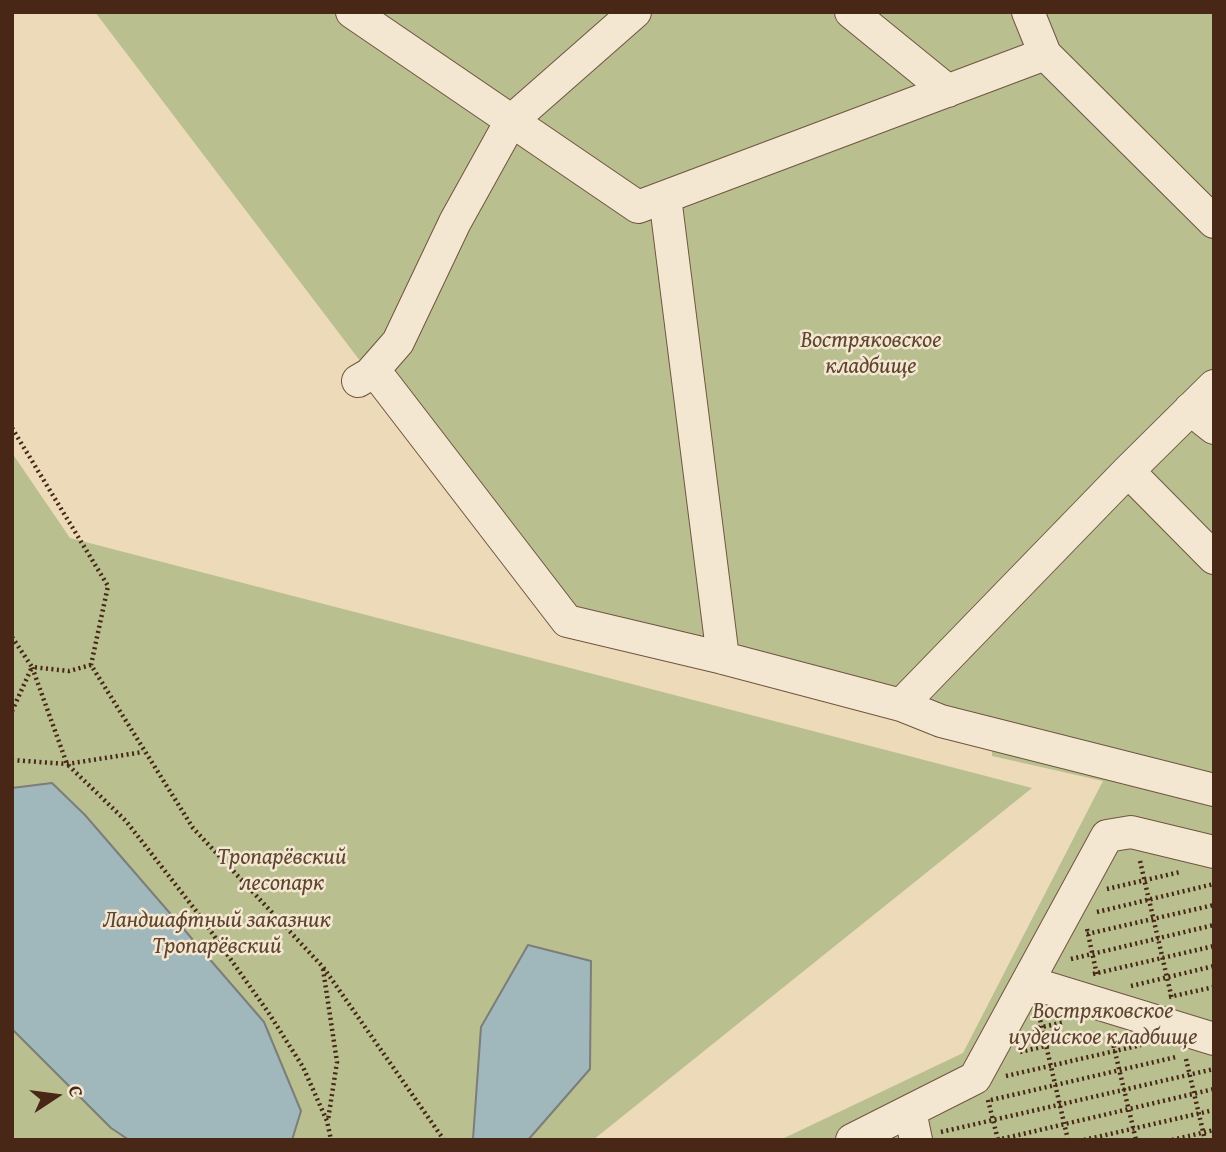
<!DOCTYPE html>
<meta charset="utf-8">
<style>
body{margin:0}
#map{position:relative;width:1226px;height:1152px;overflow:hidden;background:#eddab9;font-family:"Gentium Book Plus",serif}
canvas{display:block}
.frame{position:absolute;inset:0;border:14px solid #482717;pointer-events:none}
.north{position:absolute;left:21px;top:1061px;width:70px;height:70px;-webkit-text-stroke:5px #f3e7d2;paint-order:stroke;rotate:77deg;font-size:19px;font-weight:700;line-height:28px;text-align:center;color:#482717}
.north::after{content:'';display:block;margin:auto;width:24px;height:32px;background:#482717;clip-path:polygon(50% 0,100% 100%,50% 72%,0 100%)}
</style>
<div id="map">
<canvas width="1226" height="1152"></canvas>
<div class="frame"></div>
<div class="north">С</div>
</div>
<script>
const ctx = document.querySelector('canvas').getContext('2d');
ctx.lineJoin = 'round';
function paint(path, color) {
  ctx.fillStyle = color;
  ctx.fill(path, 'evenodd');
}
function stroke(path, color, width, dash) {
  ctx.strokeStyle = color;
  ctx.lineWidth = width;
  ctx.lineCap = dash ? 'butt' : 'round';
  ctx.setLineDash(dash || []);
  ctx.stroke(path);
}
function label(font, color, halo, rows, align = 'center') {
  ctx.font = font + ' "Gentium Book Plus",serif';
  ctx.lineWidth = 5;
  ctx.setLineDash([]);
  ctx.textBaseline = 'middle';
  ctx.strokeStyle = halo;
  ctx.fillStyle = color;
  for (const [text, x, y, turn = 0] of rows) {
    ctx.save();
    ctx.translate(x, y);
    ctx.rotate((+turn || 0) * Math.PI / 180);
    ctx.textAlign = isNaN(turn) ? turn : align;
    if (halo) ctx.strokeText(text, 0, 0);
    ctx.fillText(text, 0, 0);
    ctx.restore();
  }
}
paint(new Path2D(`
 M95,12H1214V1140H780L963,1053L1103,781L992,756V740L563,628Z
 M12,453L70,538L1032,788L593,1140H12Z`), '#b9bf8f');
const water = new Path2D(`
 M52,783L85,815L264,1022L301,1111L292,1140H129L111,1128L12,1029V788Z
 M528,945L591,961L590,1069L528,1140H475L473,1139L481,1027Z`);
paint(water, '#a0b7bb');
stroke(water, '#7d7d79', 2);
const minor = new Path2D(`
 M352,12L638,207L1045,54
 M851,12L948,91
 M1028,12L1045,54L1214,222
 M665,197L723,658
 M374,370L567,621L723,658L901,705L941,721L1214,790
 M358,381L370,374L398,342L455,222L511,121L635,12
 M1190,409L1214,428
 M1128,471L1214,558
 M901,705L1128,471L1214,386
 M1028,982L1214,1039
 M910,1111L916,1140
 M852,1140L975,1078L1107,836L1131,832L1214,852`);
stroke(minor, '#715440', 34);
stroke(new Path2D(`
 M12,428L108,586L91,665L193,828L323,967L444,1140
 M12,637L32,667L12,711
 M91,665L69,671L32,667L67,764L126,821L200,916L268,1012L303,1067L327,1121L331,1140
 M12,760L67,764L143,752
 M1140,861L1172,999
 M1107,889L1180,872
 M1097,912L1214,884
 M1087,929L1097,975
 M1087,934L1214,905
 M1071,959L1214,925
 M323,969L337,1062L328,1120
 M1093,974L1214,946
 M1131,986L1214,966
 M1169,997L1214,987
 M1039,1015L1068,1140
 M1033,1029L1065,1022
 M1111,1035L1136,1140
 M1020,1052L1100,1033
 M1186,1059L1205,1140
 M1006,1076L1141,1045
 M988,1100L998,1140
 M991,1100L1176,1057
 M941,1132L1214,1069
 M997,1140L1214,1089
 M1084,1140L1214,1110
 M1172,1140L1214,1130`), '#482717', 4.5, [2, 3.5]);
stroke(minor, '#f3e7d2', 32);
label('italic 23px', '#5f452f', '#f3e7d2', [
 ["Востряковское",871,341],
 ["кладбище",871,367],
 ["Тропарёвский",282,858],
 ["лесопарк",282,884],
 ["Ландшафтный заказник",217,921],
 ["Тропарёвский",217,947],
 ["Востряковское",1103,1012],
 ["иудейское кладбище",1103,1038]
]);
</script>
